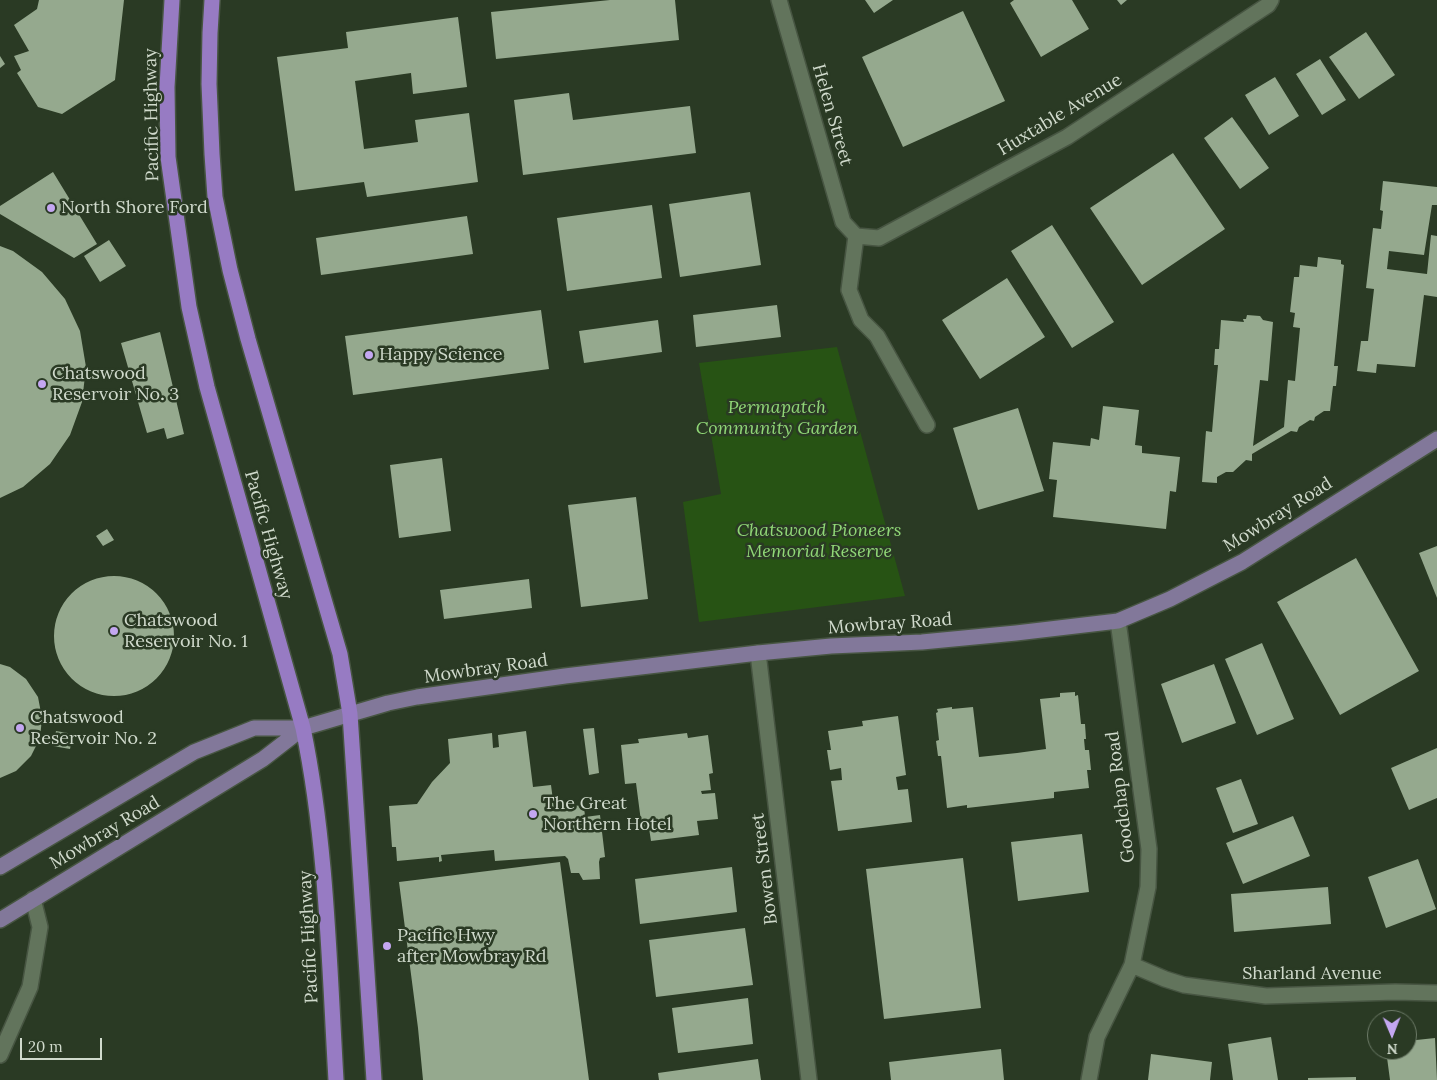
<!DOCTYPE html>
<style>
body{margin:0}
#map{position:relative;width:1437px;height:1080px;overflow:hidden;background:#2a3a24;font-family:Lora,serif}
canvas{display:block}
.north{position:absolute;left:1367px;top:1010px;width:50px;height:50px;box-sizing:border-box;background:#2a3a24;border:1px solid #6c7a67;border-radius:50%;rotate:179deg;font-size:14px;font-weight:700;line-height:20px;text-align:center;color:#d0dacc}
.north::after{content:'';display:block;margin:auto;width:18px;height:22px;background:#c4a7f1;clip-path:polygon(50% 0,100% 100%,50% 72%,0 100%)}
.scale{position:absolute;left:20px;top:1038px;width:82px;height:22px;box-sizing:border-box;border:2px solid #d0dacc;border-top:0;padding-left:6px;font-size:15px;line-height:18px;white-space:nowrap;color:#d0dacc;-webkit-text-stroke:4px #2a3a24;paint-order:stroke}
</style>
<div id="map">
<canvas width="1437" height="1080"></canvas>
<div class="north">N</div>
<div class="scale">20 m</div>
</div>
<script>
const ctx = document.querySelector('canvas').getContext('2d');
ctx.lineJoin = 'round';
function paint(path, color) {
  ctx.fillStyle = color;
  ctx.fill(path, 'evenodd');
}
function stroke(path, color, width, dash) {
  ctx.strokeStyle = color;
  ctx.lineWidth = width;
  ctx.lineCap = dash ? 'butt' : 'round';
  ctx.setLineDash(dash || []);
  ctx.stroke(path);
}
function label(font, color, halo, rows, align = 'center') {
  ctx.font = font + ' Lora,serif';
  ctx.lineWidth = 5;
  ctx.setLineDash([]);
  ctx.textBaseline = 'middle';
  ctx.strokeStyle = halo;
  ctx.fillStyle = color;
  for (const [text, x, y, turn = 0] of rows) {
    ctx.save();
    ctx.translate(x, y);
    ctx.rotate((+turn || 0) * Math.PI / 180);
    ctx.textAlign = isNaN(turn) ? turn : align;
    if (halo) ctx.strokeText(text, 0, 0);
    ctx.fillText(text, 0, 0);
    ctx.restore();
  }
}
paint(new Path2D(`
 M837,347L905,596L699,622L683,502L721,494L699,363Z`), '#275314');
paint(new Path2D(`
 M39,0H124L115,80L62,114L38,107L17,73L21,70L14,56L29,51L14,25L37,9Z
 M610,0H675L679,40L496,59L491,12Z
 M865,0H893L874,13Z
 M1014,0H1072L1089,29L1041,57L1010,3Z
 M1117,0H1127L1121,5Z
 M963,11L1005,101L903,147L862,57Z
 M458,17L467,87L413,94L411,73L355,81L364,149L418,142L415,120L469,113L478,182L367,197L364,182L295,191L277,57L348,48L346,32Z
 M1366,32L1395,75L1359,99L1329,57Z
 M0,56L5,64L0,68Z
 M1320,59L1346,100L1322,115L1296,74Z
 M1275,77L1299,116L1269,135L1245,95Z
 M569,93L573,120L690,106L696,153L523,175L514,100Z
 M1232,117L1269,168L1240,189L1204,138Z
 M1173,153L1225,229L1142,285L1090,208Z
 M53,172L97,244L74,258L0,214V206Z
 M1383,181L1437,187V205H1432L1424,255L1389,251L1387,269L1427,274L1431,235L1437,236V297L1424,295L1415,367L1377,364L1376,373L1357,371L1361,341H1368L1374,289L1366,288L1373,228L1381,229L1383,211L1380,210Z
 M750,192L761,265L680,277L669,204Z
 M652,205L662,278L567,291L557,218Z
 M467,216L473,254L321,275L316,238Z
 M1052,225L1114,322L1072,348L1011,251Z
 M109,240L126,266L100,282L84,256Z
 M0,246L13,251L42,272L65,299L80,331L86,367L82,402L70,435L50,464L23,487L0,498Z
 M1318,257L1341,260V264L1344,265L1334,366H1338L1336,386H1333L1330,411H1324L1315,417L1314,421L1310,420L1299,427L1297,432L1291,431L1252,454V461L1246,460L1233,472H1226L1217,477V483L1202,482L1206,431L1212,432L1218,365H1214L1215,349H1219L1221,320L1244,322L1243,319H1246L1247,315L1260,316L1263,320L1273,322L1268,381L1260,380L1253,446L1284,427L1288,380L1295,381L1300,328L1293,327L1295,313L1290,312L1294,277H1299L1300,265L1317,267Z
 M1007,278L1045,337L980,379L942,320Z
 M777,305L781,337L696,347L693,315Z
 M541,310L549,369L353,395L345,336Z
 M658,320L662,352L584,363L579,331Z
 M160,332L184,434L167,439L164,428L147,433L121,343Z
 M1103,406L1139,410L1135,445L1142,446V453L1180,457L1176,492L1170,491L1166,529L1053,517L1057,480L1049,479L1053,442L1090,446L1091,438L1099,440Z
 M1018,408L1044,491L978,510L953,428Z
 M442,458L451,531L399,538L390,465Z
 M636,497L648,599L581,607L568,505Z
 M107,529L114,540L103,546L96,536Z
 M1437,546V598L1419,553Z
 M1356,558L1419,671L1340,715L1277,602Z
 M54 636a60 60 0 1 1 120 0a60 60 0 1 1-120 0Z
 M529,579L532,608L444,619L440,590Z
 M1262,643L1294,719L1257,735L1225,659Z
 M0,664L10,667L26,679L38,697L42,718L40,738L31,756L16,771L0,778Z
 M1214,664L1236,723L1182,743L1161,684Z
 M1075,692V696L1078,695L1081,724H1085L1086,739H1084L1085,750H1089L1091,770H1087L1089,788L1054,792V798L967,808V805L947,808L941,756H938L936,741L939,740L936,713L938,712L937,709L952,707V709L973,707L979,757L1017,753L1046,749L1040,699L1060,697V693Z
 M898,716L906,775L896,777L898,790L908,789L912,822L838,831L831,781L842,780L841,768L830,770L827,750H831L828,731L863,726L862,721Z
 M594,728L599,773L589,775L583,729Z
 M56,731L73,734L70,749L53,746Z
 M526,731L533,787L551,785L554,808L584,805L585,817L600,815L605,857L600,858L599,862L600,879L583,880L579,873H571L568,859L565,856L495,861L494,850L441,855L442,861L439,862V857L397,861L396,847H392L389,806L417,804L432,782L450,763L448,739L492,733L493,748L499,747L498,735Z
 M687,733L688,738L708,735L713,773L709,774L711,790L701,791L702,794L715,793L718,819L697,821L699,835L651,841L649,828L642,829L636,783L625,784L621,745L639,743L638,739Z
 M1437,748V798L1409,810L1391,768Z
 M1241,779L1258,824L1233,833L1216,788Z
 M1293,816L1310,856L1243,884L1226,843Z
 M1082,834L1089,892L1018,901L1011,842Z
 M963,858L981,1008L884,1019L866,869Z
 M1418,859L1436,909L1386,928L1368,877Z
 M560,862L589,1080H423L418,1028L399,882Z
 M732,867L737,912L640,924L635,879Z
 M1328,887L1331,924L1234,932L1231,894Z
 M745,928L753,985L656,997L649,940Z
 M748,998L753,1044L678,1053L672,1008Z
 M1271,1037L1278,1080H1233L1228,1044Z
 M1435,1038L1437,1080H1390L1386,1050H1407V1041Z
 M1001,1049L1004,1080H891L889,1062Z
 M1151,1054L1212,1062L1210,1080H1148Z
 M758,1059L761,1080H659L658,1073Z
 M1356,1077V1080H1308V1078Z`), '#95a98e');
const minor = new Path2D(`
 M779,0L843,222L856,236
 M856,236L879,238L1067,137L1268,5L1271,0
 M856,236L849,290L861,320L877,336L927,425
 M758,653L809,1080
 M1132,965L1165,979L1184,985L1266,996L1395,992L1437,993
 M0,1055L30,987L40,927L33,899
 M1089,1080L1097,1037L1132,965L1148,887L1149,849L1118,621`);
const major = new Path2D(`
 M0,867L194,752L254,728H303L388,703L417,697L565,676L758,653L831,646L922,642L1016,633L1118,621L1170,599L1242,562L1437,439
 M0,920L263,759L303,728`);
const highway = new Path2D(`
 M172,0L167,87L168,157L189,307L207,387L303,728C327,844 329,962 336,1080
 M212,0L210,33L209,84L212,154L215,197L230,270L248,339L340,654L350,714L374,1080`);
stroke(minor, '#475542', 18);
stroke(major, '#475542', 18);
stroke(highway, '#475542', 18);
stroke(minor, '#62745c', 15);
stroke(major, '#82789a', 15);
stroke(highway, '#977bc3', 15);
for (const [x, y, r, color] of [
 [51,208,5,"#c4a7f1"],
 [369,355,5,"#c4a7f1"],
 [42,384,5,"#c4a7f1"],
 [114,631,5,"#c4a7f1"],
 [20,728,5,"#c4a7f1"],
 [533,814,5,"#c4a7f1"],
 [387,946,5,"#c4a7f1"]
]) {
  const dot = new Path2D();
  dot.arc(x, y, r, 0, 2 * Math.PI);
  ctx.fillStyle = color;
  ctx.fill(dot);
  stroke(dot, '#2a3a24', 2);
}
label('18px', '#d0dacc', '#2a3a24', [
 ["Pacific Highway",152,115,-91],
 ["Helen Street",832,115,74],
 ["Huxtable Avenue",1060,115,-31],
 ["Mowbray Road",1278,515,-32],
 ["Pacific Highway",268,535,74],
 ["Mowbray Road",890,624,-4],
 ["Mowbray Road",486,669,-8],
 ["Goodchap Road",1121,797,-97],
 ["Mowbray Road",105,833,-31],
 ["Bowen Street",765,869,-97],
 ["Pacific Highway",309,937,-93],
 ["Sharland Avenue",1312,974]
]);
label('18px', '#d0dacc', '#2a3a24', [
 ["North Shore Ford",61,208],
 ["Happy Science",379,355],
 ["Chatswood",52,374],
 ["Reservoir No. 3",52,395],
 ["Chatswood",124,621],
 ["Reservoir No. 1",124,642],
 ["Chatswood",30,718],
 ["Reservoir No. 2",30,739],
 ["The Great",543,804],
 ["Northern Hotel",543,825],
 ["Pacific Hwy",397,936],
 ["after Mowbray Rd",397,957]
], 'left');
label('italic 18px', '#90d777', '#2a3a24', [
 ["Permapatch",777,408],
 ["Community Garden",777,429],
 ["Chatswood Pioneers",819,531],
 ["Memorial Reserve",819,552]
]);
</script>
